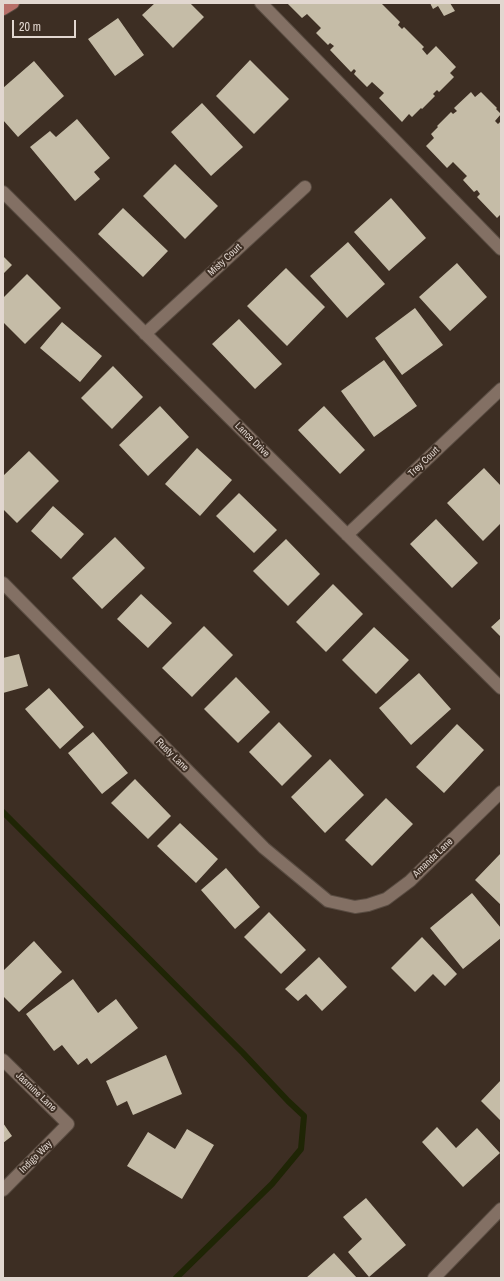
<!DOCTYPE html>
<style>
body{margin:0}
#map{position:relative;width:504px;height:1281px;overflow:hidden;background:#3d2e23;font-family:"Archivo Narrow",sans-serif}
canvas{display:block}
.frame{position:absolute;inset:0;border:4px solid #e2d7d0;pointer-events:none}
.scale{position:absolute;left:12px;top:20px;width:64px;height:18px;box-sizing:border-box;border:2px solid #e2d7d0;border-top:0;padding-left:5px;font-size:12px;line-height:14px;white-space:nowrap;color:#e2d7d0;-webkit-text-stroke:3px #3d2e23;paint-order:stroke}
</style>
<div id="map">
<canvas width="504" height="1281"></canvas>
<div class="frame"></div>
<div class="scale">20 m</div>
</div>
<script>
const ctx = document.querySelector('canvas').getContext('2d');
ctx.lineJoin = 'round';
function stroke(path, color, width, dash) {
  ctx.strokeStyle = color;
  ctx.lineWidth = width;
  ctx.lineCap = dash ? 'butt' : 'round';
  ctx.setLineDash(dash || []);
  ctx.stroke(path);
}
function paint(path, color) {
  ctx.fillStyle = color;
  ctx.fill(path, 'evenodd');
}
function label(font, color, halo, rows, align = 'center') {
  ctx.font = font + ' "Archivo Narrow",sans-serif';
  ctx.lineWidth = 4;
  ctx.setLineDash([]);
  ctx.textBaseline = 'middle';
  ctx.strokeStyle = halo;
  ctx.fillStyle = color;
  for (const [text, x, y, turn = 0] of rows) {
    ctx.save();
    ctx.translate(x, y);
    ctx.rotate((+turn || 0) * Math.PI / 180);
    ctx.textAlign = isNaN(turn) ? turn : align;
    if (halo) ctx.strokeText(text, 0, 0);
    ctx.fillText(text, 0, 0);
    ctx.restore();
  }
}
stroke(new Path2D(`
 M3,812L243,1053L288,1101L304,1116L301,1149L272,1184L176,1278`), '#1f2505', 6);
paint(new Path2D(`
 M155,3H190L204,17L173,48L142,15Z
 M287,3H381L400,22L398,25L402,29L404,27L424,47L422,49L427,55L436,46L456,67L450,73L454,77L439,92L437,90L433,94L435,96L422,109L421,108L412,117L409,114L402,122L379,98L384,93L372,82L367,87L354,74L356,71L354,69L351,72L330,50L334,46L330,43L328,45L316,33L321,28L307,14L302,18Z
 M430,3H450L455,11L444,16L438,6L433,9Z
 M118,18L144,55L115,76L88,39Z
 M250,60L289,99L254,134L216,96Z
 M34,61L64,96L18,137L3,120V88Z
 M471,92L475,97L481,92L497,108L496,109L501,114L495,121L498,124L501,121V214L497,218L477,197L480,194L477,190L474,192L463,180L467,176L453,162L447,168L426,146L434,138L431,134L438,127L437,126L451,112L453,114L457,111L454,108Z
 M202,103L243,147L211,176L171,132Z
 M77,119L110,158L94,172L100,179L75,201L30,147L50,131L56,137Z
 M175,164L218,206L185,239L143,196Z
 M391,198L426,238L389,271L354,232Z
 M123,208L168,251L143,277L98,234Z
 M348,242L385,284L347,318L310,276Z
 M3,256L12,265L3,274Z
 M457,263L487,297L450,331L419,297Z
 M286,268L325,307L287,346L247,306Z
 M27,274L61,308L25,344L3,322V298Z
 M415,308L443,345L402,375L375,338Z
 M239,319L282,364L255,389L212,344Z
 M62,322L102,356L80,382L40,348Z
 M384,360L417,406L374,437L341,391Z
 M113,366L143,397L112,429L81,398Z
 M160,406L189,437L148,476L119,445Z
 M324,406L365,450L340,474L298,430Z
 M197,448L232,480L200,516L165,484Z
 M29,451L59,481L17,523L3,509V476Z
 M484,468L501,486V523L483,541L447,503Z
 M239,493L277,530L254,553L216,516Z
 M53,506L84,534L61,559L31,531Z
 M436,519L478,563L452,588L410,544Z
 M115,537L145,568L102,609L72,578Z
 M286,539L320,574L288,606L253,571Z
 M333,584L363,614L326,652L296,622Z
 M141,594L172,623L148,648L117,619Z
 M501,618V637L491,627Z
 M204,626L233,655L192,697L162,668Z
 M374,627L409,660L376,694L342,660Z
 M19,654L28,686L3,693V658Z
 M419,673L451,709L411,745L379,708Z
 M236,677L270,712L238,743L204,709Z
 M49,688L84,727L60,749L25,709Z
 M279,722L312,756L282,786L249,752Z
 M457,724L484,750L444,793L416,767Z
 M93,732L128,773L102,794L68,753Z
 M330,759L364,795L325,833L291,797Z
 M135,779L171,816L148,839L111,803Z
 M386,798L413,824L372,866L345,840Z
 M180,823L218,859L196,883L157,846Z
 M501,853V905L475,880Z
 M226,868L260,907L235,929L201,890Z
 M472,893L501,928V938L463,969L430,928Z
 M269,912L306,950L281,974L244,937Z
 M422,937L457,974L445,986L433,974L415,992L391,968Z
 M34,941L62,972L19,1012L3,996V971Z
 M319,957L347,987L322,1011L306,994L298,1001L285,989Z
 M73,979L98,1013L116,999L138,1028L91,1064L87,1058L78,1065L62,1045L54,1051L26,1014Z
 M166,1055L182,1094L133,1115L127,1101L117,1106L106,1081Z
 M501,1080V1121L481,1101Z
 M3,1123L12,1136L3,1143Z
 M437,1127L456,1148L477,1128L500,1153L463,1187L422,1142Z
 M187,1129L214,1145L182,1199L127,1166L148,1132L175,1149Z
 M366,1198L406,1245L369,1277L348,1252L362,1239L343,1217Z
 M334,1253L357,1278H306Z`), '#c5bca7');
const minor = new Path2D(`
 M261,3L501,249
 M3,192L501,688
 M145,334L305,187
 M347,535L501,389
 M3,583L264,848L328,901L355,907L368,905L386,899L410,881L501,792
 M3,1060L68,1124L3,1190
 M434,1278L501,1209`);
const major = new Path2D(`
 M3,9L13,3`);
stroke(minor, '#594c42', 14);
stroke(major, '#594c42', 14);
stroke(minor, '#837064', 12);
stroke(major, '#b87069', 12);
label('10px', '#e2d7d0', '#3d2e23', [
 ["Misty Court",225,260,-43],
 ["Lance Drive",252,440,45],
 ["Trey Court",424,462,-44],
 ["Rusty Lane",172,755,45],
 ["Amanda Lane",433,858,-44],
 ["Jasmine Lane",36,1092,44],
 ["Indigo Way",36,1157,-45]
]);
</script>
